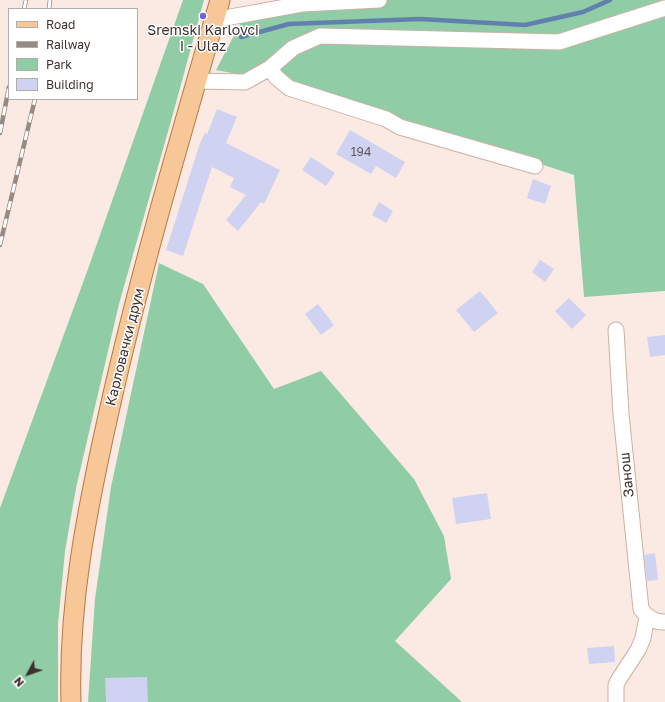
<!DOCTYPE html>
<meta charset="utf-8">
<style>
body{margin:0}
#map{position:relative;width:665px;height:702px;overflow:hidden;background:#fbeae3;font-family:"Golos Text",sans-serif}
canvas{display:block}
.legend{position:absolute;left:8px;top:8px;width:130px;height:92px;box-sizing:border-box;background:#fff;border:1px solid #b1adab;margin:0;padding:5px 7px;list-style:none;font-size:12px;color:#3c312d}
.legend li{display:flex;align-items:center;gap:8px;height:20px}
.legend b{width:20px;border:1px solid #b1adab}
.north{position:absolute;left:8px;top:654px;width:40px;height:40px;-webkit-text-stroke:3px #fff;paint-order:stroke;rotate:229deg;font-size:11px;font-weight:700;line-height:16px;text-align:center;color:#3c312d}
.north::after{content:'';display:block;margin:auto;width:14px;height:18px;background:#3c312d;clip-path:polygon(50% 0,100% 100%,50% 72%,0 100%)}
</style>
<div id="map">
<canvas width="665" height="702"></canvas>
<ul class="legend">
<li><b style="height:5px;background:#f8c797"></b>Road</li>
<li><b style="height:5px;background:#978984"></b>Railway</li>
<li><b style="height:11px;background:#90cca5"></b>Park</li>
<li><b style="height:11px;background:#d0d2f2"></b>Building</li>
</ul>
<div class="north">N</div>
</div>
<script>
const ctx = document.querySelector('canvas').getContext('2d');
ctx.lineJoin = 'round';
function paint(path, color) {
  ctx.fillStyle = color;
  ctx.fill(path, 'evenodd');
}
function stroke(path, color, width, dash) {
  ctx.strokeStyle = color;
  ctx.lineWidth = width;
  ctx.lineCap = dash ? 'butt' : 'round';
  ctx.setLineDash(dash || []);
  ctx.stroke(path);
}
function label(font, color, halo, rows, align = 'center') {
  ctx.font = font + ' "Golos Text",sans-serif';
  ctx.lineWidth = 3;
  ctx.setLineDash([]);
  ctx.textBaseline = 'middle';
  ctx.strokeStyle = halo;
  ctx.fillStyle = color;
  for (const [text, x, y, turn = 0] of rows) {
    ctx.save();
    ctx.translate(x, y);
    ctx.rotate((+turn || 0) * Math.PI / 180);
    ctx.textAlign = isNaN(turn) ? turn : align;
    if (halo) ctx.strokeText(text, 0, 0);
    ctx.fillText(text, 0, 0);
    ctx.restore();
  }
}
paint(new Path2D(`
 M183,0H204L171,121L119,304L76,488L65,551L58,624V702H0V508L88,269Z
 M277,0H665V291L584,297L574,175L338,98L273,81L216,70L241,22Z
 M159,263L203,284L274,389L321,371L414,479L444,536L451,579L395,641L462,702H88L95,599L111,487Z`), '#90cca5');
stroke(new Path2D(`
 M241,37L289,24L420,19L525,25L583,12L610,0`), '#6280ad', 4.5);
paint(new Path2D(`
 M217,109L237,117L226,143L280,170L264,204L261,202L238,231L226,220L246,195L230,187L234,178L212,167L183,256L166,250L200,143L205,133L207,134Z
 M350,130L405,162L396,178L376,166L371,174L336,154Z
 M311,157L335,173L326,186L302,170Z
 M533,179L551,186L545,204L527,198Z
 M379,202L393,211L386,223L372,215Z
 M540,260L554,269L545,282L532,272Z
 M480,291L498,313L474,332L456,310Z
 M569,298L586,315L572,329L555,311Z
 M318,304L334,325L321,335L305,314Z
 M665,335V355L650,357L647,337Z
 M487,493L491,519L456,524L452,498Z
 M655,553L658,580L647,581L644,555Z
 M614,646L615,662L589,664L587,648Z
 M147,677L148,702H106L105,678Z`), '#d0d2f2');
const minor = new Path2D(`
 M214,20L302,4L379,0
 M270,68L276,77L289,88L386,119L400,127L535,166
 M197,81L245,82L270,68L293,48L320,36L559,42L665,8
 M616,330L621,414L641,609C647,617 654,623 665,622
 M616,702V685L619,679L638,650L643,638L647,617`);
const major = new Path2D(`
 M71,702C68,605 87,510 108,416C139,276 180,138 220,0`);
stroke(minor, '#cbb0a6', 17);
stroke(major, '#b37a44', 21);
stroke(minor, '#fff', 15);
stroke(major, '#f8c797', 19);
const rail = new Path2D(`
 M24,9L26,0
 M49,9L50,0
 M0,133L9,87
 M0,245L35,99`);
stroke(rail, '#978984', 4.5);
stroke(rail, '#fff', 3, [9]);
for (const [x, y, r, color] of [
 [203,16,4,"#7162dd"]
]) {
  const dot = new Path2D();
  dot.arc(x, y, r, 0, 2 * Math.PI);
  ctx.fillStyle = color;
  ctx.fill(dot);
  stroke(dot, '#fff', 1.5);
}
label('12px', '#61595e', null, [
 ["194",361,152]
]);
label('14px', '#3c312d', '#fff', [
 ["Sremski Karlovci",203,31],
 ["I - Ulaz",203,47]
]);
label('14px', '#3c312d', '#fff', [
 ["Карловачки друм",125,347,-76],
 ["Занош",627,475,-96]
]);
</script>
